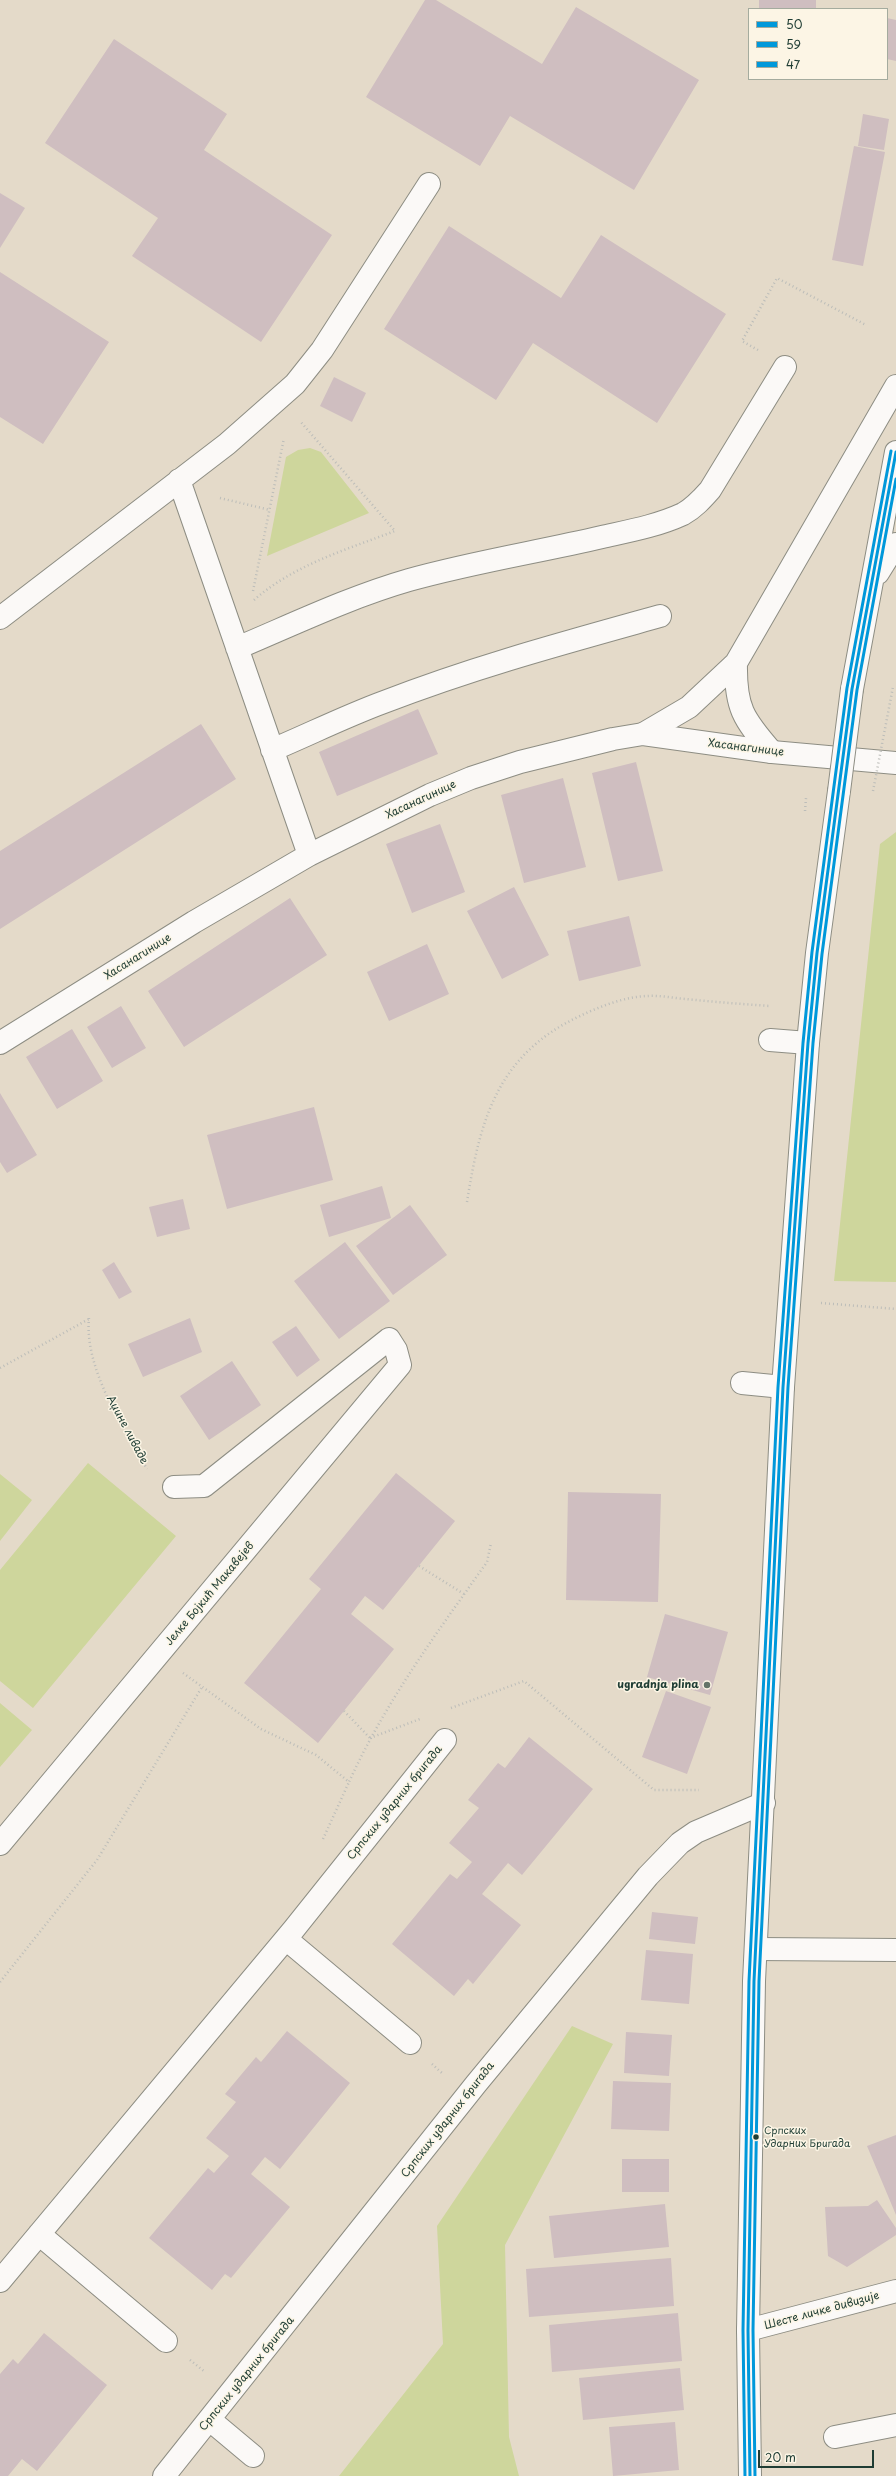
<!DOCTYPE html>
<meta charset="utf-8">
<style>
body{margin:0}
#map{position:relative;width:896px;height:2476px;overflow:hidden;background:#e4dac9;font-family:"Playpen Sans",sans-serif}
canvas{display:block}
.legend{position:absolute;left:748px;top:8px;width:140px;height:72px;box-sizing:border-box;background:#fcf5e5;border:1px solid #a4ab9e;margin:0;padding:5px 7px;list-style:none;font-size:12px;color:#1f3d34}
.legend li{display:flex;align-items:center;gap:8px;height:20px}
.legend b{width:20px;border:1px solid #a4ab9e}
.scale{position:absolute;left:758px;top:2450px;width:116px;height:18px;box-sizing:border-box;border:2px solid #1f3d34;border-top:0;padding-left:5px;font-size:12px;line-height:14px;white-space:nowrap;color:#1f3d34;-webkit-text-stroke:3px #fcf5e5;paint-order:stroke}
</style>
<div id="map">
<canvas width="896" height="2476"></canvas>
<ul class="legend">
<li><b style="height:5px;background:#0098da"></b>50</li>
<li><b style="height:5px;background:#0098da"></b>59</li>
<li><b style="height:5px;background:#0098da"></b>47</li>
</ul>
<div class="scale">20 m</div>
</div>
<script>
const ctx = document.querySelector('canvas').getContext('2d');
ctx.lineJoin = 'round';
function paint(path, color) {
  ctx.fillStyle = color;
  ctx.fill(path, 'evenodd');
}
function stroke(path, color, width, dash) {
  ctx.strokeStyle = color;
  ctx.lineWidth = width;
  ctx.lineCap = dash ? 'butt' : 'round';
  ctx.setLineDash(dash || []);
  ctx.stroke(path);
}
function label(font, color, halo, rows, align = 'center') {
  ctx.font = font + ' "Playpen Sans",sans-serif';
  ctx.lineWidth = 3;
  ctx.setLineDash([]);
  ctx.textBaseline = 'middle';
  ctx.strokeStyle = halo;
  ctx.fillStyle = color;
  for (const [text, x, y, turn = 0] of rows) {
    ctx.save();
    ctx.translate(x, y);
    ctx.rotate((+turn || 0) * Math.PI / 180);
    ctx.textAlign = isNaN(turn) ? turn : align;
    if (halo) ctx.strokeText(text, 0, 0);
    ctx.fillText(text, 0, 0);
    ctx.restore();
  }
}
paint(new Path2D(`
 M310,448L321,452L369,513L267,556L286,457L298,450Z
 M896,832V1282L834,1281L880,844Z
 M88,1463L176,1536L33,1708L0,1681V1570Z
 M0,1474L32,1500L0,1541Z
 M0,1703L32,1730L0,1767Z
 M572,2026L613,2044L505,2245L509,2437L519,2476H339L443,2344L437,2226Z`), '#ced69c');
paint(new Path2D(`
 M425,0H436L542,64L576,7L699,80L634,190L510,116L480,166L366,97Z
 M759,0H816V9H759Z
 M887,18L896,20V61L887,59Z
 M114,39L227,114L204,150L332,235L261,342L132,256L158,218L45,143Z
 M863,114L889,119L884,150L858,146Z
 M854,146L885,152L863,266L832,260Z
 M0,193L25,208L0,248Z
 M449,226L561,298L601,235L726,314L657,423L533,343L496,400L384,329Z
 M0,272L109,342L43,444L0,417Z
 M334,377L366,393L352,422L320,406Z
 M418,709L438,754L337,796L319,752Z
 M201,724L236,779L0,929V851Z
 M636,762L663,871L618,881L592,773Z
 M563,778L586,867L524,883L501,795Z
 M440,824L465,892L412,913L386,844Z
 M514,887L549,955L502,979L467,911Z
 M290,898L327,955L184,1047L148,991Z
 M629,916L641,966L579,981L567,931Z
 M427,944L449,994L389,1021L367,972Z
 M121,1006L146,1048L112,1068L87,1027Z
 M72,1029L103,1081L57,1109L26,1057Z
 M0,1093L37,1155L7,1173L0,1162Z
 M314,1107L333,1180L227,1209L207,1135Z
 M382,1186L391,1218L329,1237L320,1205Z
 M183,1199L190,1229L157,1237L149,1207Z
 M410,1205L447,1255L393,1295L356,1246Z
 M345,1242L390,1301L339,1339L294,1281Z
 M114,1262L132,1292L119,1299L102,1270Z
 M190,1318L202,1352L143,1377L128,1344Z
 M296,1326L320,1360L297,1377L272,1342Z
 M232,1361L261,1405L209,1440L180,1396Z
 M396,1473L455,1521L383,1610L365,1596L351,1614L394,1649L318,1743L244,1683L321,1589L309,1579Z
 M568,1492L661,1494L658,1602L566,1600Z
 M665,1614L728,1632L710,1695L647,1677Z
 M666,1691L711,1707L687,1774L642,1757Z
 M529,1737L593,1789L522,1875L508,1863L482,1894L521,1925L473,1984L468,1979L454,1996L392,1944L450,1874L457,1879L472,1862L449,1843L479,1808L468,1800L498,1763L505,1768Z
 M652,1912L698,1917L695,1944L649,1939Z
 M646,1950L693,1954L689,2004L641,2000Z
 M287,2031L350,2083L280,2169L265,2157L251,2174L290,2207L231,2278L225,2274L212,2290L149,2238L208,2168L214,2173L229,2156L206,2138L236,2102L225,2094L256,2057L261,2062Z
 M626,2032L672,2035L669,2076L624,2073Z
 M613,2081L671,2083L669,2131L611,2129Z
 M896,2135V2215L867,2146Z
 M622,2159H669V2192H622Z
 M877,2200L896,2228V2235L847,2267L828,2256L825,2207L868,2206Z
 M665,2204L669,2247L554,2258L549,2216Z
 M671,2258L674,2306L529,2317L526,2269Z
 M678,2313L682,2361L552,2372L549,2325Z
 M44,2333L107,2385L37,2471L22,2459L8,2476H0V2374L13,2359L18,2364Z
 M680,2368L684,2410L583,2420L579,2378Z
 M675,2422L679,2470L613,2476L609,2427Z`), '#cfbec0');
const minor = new Path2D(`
 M179,480L309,855
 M0,618L227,444L295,384L322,350L429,184
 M237,648C294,624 350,597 409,580C473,562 538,552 602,537C629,531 657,526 683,514C694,508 702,499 710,490L785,367
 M272,750C310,734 346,716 384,702C474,667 567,642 660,616
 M770,1040L808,1043
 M0,1043L194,922L309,855L430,795L471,778L520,762L613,739L643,734L772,752L896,763
 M742,1383L783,1387
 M0,1844L400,1365L396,1350L389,1339L204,1486L174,1487
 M286,1939L410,2043
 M756,1949L896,1950
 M39,2234L166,2341
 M0,2281L294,1929L445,1740
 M748,2330L896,2291
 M210,2420L253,2456
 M835,2437L896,2425
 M164,2476L476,2084L648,1876L680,1843L696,1832L764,1803`);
const major = new Path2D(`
 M878,573L896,544
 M736,663C735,707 743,719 772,752
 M852,689L896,452
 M643,734L689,707L736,663L896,386
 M750,2476L748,2330L754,1981L783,1387L808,1043L817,953L839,791`);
stroke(minor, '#8d8d83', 24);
stroke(major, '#8d8d83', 24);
stroke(new Path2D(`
 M758,350L742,341L777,278L866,325
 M220,498L270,510
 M253,591L284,438
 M254,600C294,565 345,550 395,531L300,421
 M467,1202C480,1119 498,1054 580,1016C601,1006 624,997 647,996C659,995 673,998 686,999C714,1002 742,1004 770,1006
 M821,1303L896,1309
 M89,1318C84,1368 123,1427 147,1469
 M0,1368L89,1319
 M419,1566L464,1594
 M183,1673L261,1729L316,1755L349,1782C386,1701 436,1634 487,1562L491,1543
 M451,1708L524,1681L654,1790H699
 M344,1711L370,1738
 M370,1738L420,1719
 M323,1839L349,1782
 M0,1982L97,1860L202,1687
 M432,2064L442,2073
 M190,2360L205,2372`), '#bcbdb9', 2.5, [1, 3]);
stroke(minor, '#fbf9f7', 22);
stroke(major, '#fbf9f7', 22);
const majorBridge = new Path2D(`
 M839,791L852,689`);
stroke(majorBridge, '#8d8d83', 24, []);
stroke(new Path2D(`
 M873,791L893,687
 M805,811L806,798`), '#bcbdb9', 2.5, [1, 3]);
stroke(majorBridge, '#fbf9f7', 22);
stroke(new Path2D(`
 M750,2476L748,2330L754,1981L783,1387L808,1043L817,953L852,689L896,452`), '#0098da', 3);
stroke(new Path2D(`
 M755,2476L753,2330L759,1981L788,1387L813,1043L822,954L857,690L896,479`), '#0098da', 3);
stroke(new Path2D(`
 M745,2476L743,2330L749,1981L778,1387L803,1043L812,952L847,688L891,451`), '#0098da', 3);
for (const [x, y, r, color] of [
 [707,1685,4,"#647468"],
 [756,2137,3.5,"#1f3d34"]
]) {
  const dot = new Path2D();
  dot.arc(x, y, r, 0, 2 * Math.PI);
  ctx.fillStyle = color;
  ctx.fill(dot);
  stroke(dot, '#fcf5e5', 1.5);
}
label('10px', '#1f3d34', '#fcf5e5', [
 ["Српских",764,2131],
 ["Ударних Бригада",764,2144]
], 'left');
label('11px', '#1f3d34', '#fcf5e5', [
 ["Хасанагинице",746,748,7],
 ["Хасанагинице",421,800,-25],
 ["Хасанагинице",138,957,-32],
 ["Аџине ливаде",127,1430,62],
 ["Јелке Бојкић Макавејев",210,1594,-50],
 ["Српских ударних бригада",395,1803,-51],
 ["Српских ударних бригада",448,2120,-52],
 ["Шесте личке дивизије",822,2311,-15],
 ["Српских ударних бригада",247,2374,-51]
]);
label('bold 11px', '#1f3d34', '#fcf5e5', [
 ["ugradnja plina",699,1685]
], 'right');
</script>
